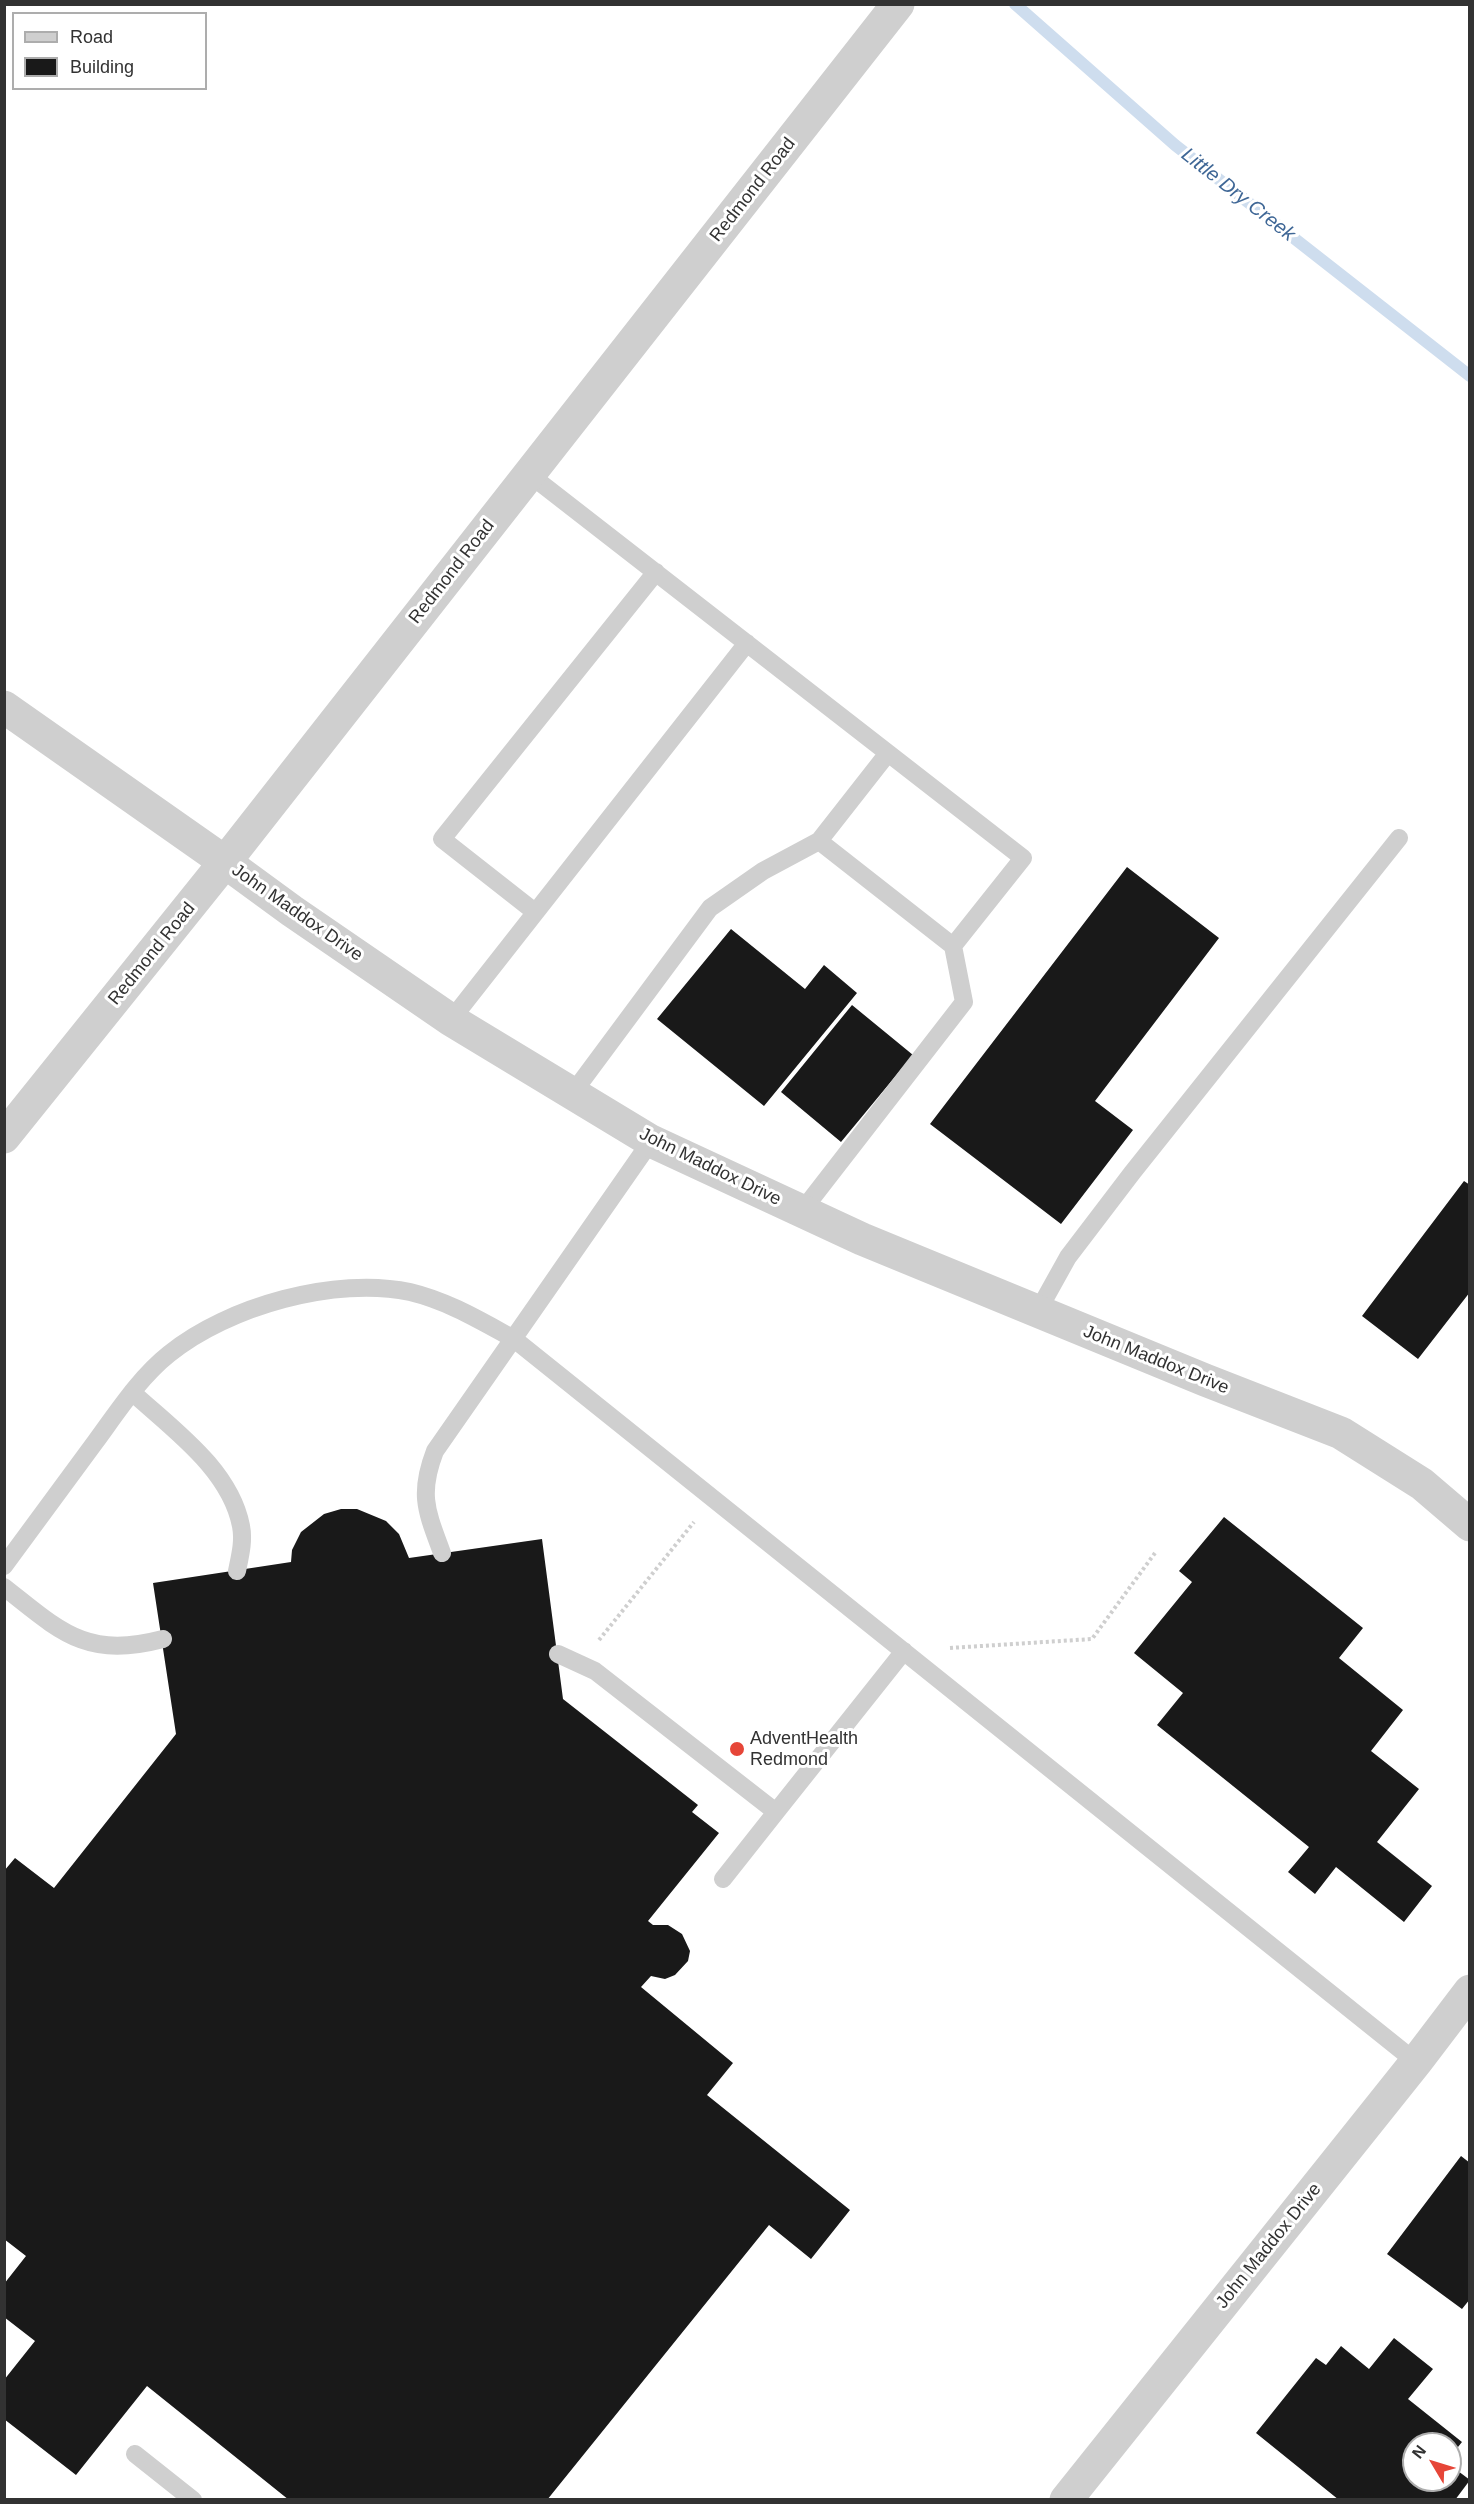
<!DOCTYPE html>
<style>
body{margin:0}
#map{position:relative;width:1474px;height:2504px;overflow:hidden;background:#fff;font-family:Helvetica,sans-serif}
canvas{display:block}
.frame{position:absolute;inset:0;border:6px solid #323232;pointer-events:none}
.legend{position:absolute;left:12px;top:12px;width:195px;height:78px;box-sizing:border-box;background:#fff;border:2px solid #adadad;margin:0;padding:8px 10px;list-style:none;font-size:18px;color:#323232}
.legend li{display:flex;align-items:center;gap:12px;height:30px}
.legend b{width:30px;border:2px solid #adadad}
.north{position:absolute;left:1402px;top:2432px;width:60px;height:60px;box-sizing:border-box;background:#fff;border:2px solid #adadad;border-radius:50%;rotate:308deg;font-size:16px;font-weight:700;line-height:24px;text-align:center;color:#323232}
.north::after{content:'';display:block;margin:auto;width:21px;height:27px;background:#e64638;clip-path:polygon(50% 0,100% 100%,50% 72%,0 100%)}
</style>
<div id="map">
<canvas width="1474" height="2504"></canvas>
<div class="frame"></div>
<ul class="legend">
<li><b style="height:8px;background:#cfcfcf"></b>Road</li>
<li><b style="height:16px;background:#191919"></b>Building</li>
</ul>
<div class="north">N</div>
</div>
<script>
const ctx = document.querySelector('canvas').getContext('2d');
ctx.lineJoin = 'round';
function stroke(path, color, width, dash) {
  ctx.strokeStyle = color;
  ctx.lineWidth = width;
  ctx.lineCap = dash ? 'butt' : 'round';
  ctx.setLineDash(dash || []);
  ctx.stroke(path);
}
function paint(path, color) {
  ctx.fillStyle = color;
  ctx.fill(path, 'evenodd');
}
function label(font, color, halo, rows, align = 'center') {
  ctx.font = font + ' Helvetica,sans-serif';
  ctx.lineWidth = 6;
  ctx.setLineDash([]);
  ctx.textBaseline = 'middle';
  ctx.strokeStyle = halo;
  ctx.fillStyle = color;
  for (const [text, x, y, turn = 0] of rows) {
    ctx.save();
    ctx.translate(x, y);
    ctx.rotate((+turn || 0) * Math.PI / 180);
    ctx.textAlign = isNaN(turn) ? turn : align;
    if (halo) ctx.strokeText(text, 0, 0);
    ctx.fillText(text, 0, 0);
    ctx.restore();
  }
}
stroke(new Path2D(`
 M1015,4L1175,145L1470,376`), '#ceddee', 12);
paint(new Path2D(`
 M1127,867L1219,938L1095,1101L1133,1130L1061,1224L930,1124Z
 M731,929L805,989L824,965L857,993L764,1106L657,1019Z
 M852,1005L913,1055L841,1142L781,1092Z
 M1464,1181L1470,1185V1292L1418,1359L1362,1316Z
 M341,1509H357L386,1521L399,1534L409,1558L542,1539L563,1699L698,1805L692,1812L719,1833L648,1921L653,1925H668L682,1934L690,1951L688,1961L675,1975L665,1979L651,1976L641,1987L733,2063L707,2095L850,2210L811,2259L769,2225L547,2500H289L147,2386L76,2475L4,2419V2380L35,2341L4,2317V2284L26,2256L4,2239V1871L15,1858L54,1888L176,1734L153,1583L291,1562L292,1550L301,1532L324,1514Z
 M1224,1517L1363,1628L1339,1658L1403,1710L1371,1751L1419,1789L1377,1842L1432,1886L1404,1922L1336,1867L1315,1894L1288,1872L1309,1847L1157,1725L1183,1693L1134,1653L1192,1582L1179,1571Z
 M1461,2156L1470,2163V2299L1462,2309L1387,2254Z
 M1394,2338L1433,2369L1408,2399L1462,2442L1450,2457V2444H1414V2480H1450V2465L1470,2480L1455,2500H1339L1256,2433L1316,2358L1326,2365L1341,2346L1369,2369Z`), '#191919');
stroke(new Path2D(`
 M599,1640L694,1522
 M950,1648L1092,1639L1155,1553`), '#cfcfcf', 4, [3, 3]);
stroke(new Path2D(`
 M529,474L1023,858L953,946
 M535,912L442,839L656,572
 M451,1020L747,643
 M572,1094L710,908L763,871L819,841
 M802,1211L964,1002L953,946L819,841L888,753
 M1038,1311L1068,1257L1132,1173L1399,838
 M132,1392C172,1429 230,1469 241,1526C244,1541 240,1556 237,1571
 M442,1553C427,1512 418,1495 435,1451L651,1141
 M4,1566C35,1524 66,1482 96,1441C118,1411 140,1377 169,1354C228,1306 336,1276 410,1292C448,1301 481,1321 514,1339L1416,2062
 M4,1587C61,1632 86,1659 163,1639
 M558,1654L595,1671L776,1812L904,1651
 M723,1879L776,1812
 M135,2454L193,2500`), '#cfcfcf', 18);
stroke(new Path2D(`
 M225,862L292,911L451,1020L651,1141L862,1239L1205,1380L1341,1433L1422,1484L1470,1525
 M1066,2500L1416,2062L1470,1991`), '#cfcfcf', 33);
stroke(new Path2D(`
 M4,707L225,862
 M4,1137L225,862L898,4`), '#cfcfcf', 33);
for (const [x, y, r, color] of [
 [737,1749,8,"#e64638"]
]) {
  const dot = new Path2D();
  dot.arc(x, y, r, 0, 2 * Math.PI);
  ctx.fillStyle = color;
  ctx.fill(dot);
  stroke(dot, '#fff', 2);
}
label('18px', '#323232', '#fff', [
 ["Redmond Road",753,190,-52],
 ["Redmond Road",452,572,-52],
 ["John Maddox Drive",297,913,35],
 ["Redmond Road",152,954,-51],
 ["John Maddox Drive",710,1167,26],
 ["John Maddox Drive",1156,1360,22],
 ["John Maddox Drive",1269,2246,-51]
]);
label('18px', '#323232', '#fff', [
 ["AdventHealth",750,1739],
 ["Redmond",750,1760]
], 'left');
label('italic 20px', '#3f6796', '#fff', [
 ["Little Dry Creek",1238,195,38]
]);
</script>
